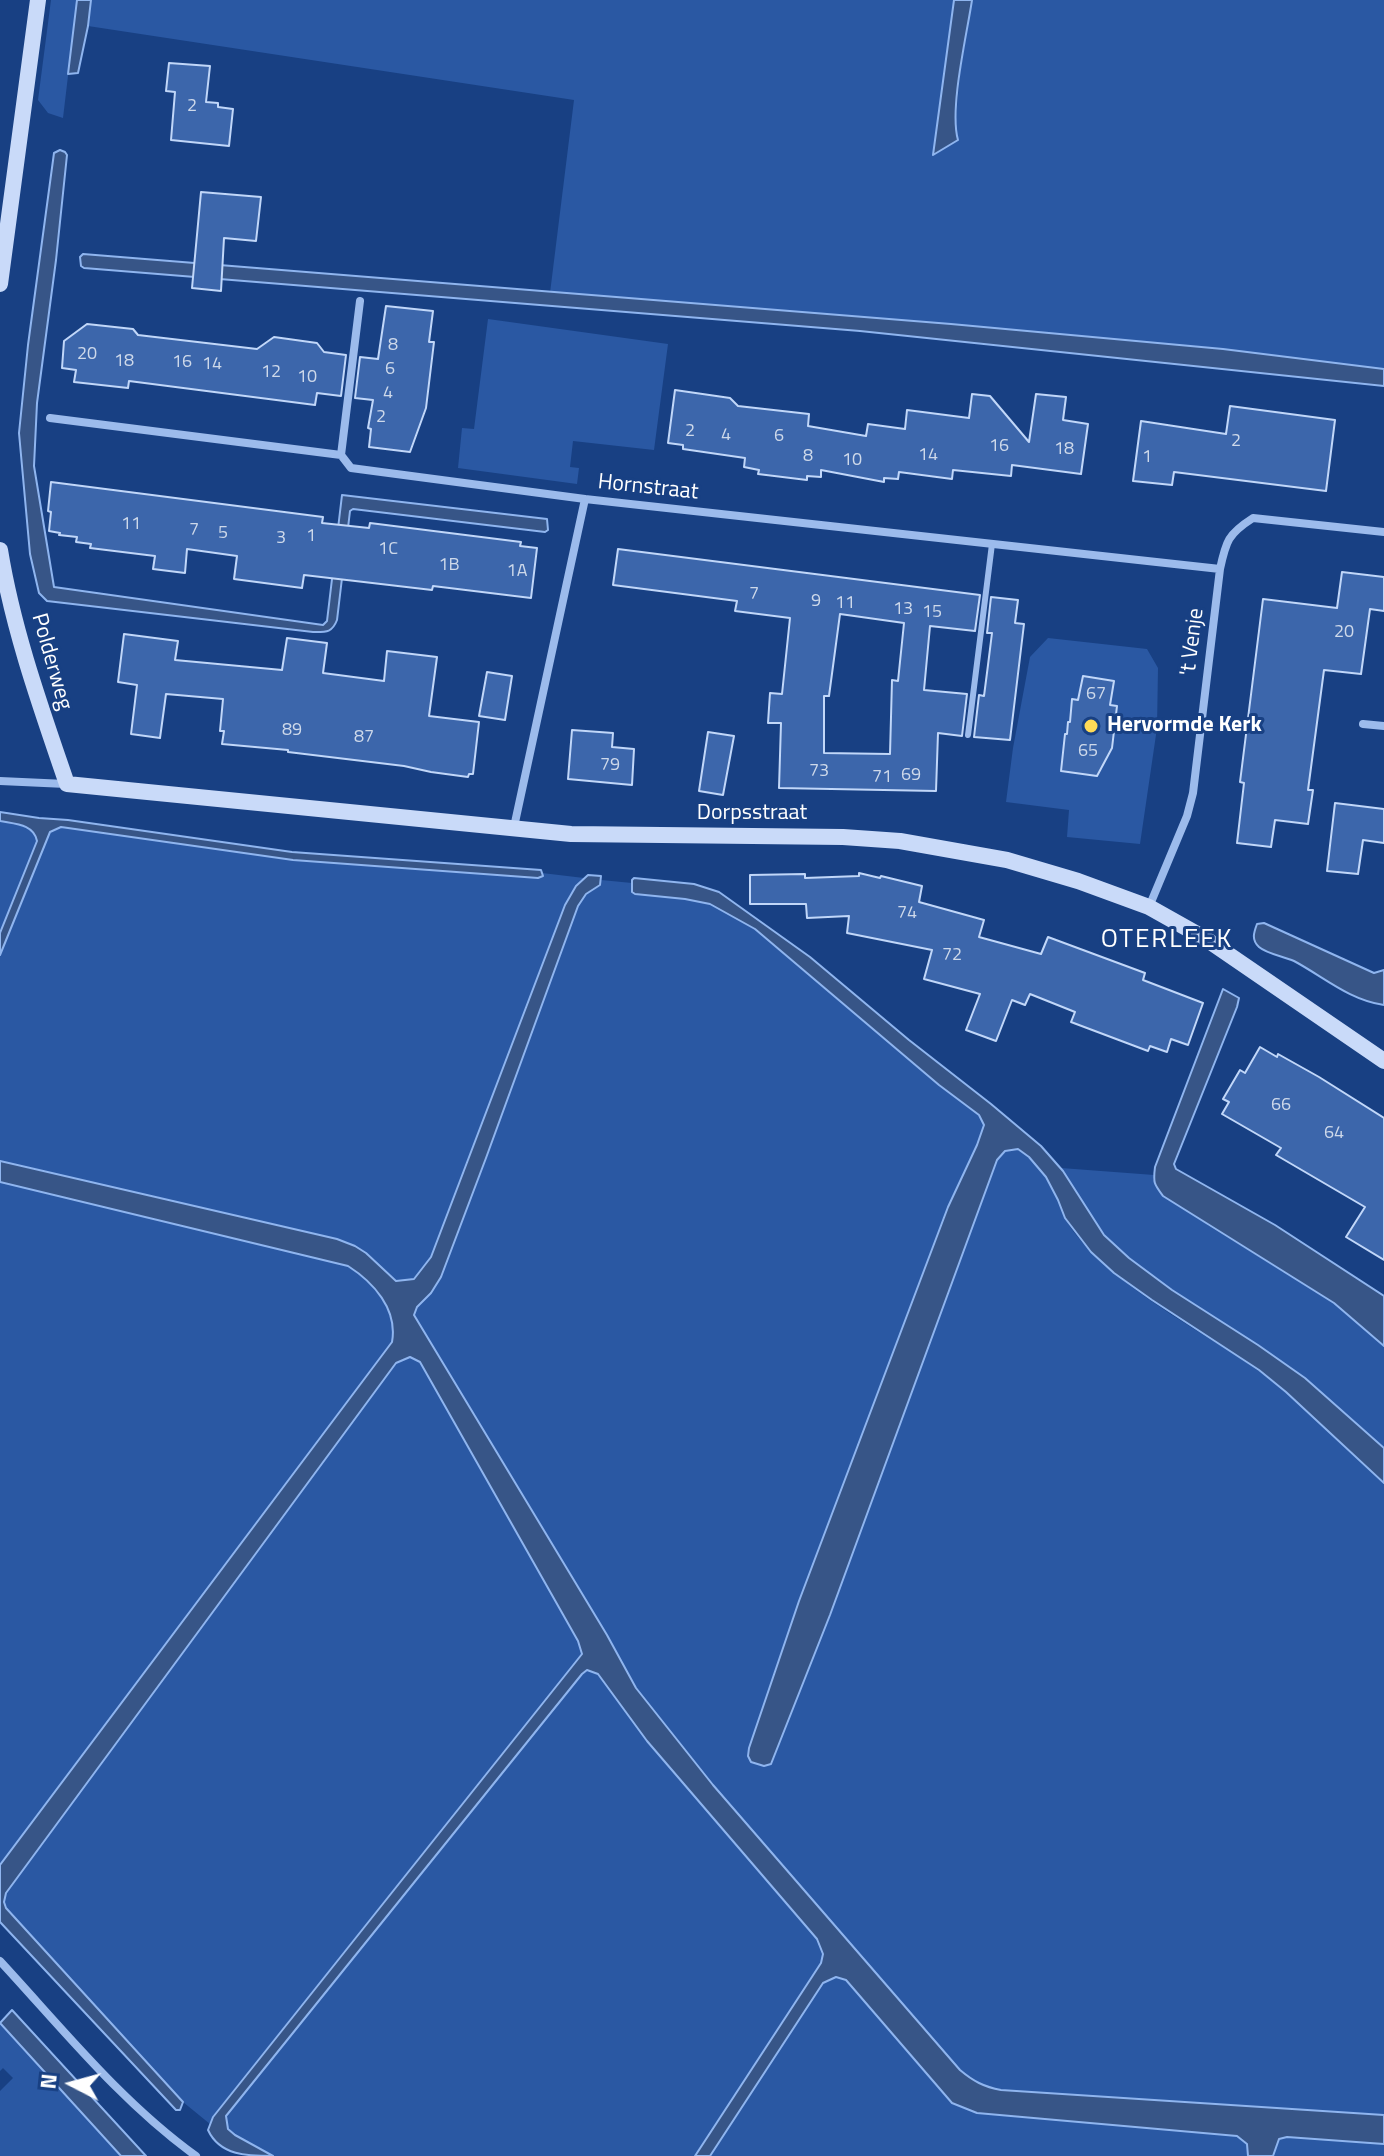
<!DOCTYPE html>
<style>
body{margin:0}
#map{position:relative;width:1384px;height:2156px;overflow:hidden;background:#184083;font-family:"Titillium Web",sans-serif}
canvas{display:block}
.north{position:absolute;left:32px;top:2044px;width:80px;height:80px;-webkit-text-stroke:6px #184083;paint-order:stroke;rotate:276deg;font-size:22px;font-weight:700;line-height:32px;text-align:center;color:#fff}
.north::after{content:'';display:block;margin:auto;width:28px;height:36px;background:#fff;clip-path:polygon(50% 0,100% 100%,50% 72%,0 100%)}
</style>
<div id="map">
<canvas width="1384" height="2156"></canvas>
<div class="north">N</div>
</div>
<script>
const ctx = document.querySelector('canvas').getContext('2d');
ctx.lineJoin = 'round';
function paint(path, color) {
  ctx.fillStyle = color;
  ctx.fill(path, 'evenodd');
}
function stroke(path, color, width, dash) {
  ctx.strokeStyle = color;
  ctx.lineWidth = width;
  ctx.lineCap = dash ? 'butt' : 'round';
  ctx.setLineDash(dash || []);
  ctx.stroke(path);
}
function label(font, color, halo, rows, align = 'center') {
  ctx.font = font + ' "Titillium Web",sans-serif';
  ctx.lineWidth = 6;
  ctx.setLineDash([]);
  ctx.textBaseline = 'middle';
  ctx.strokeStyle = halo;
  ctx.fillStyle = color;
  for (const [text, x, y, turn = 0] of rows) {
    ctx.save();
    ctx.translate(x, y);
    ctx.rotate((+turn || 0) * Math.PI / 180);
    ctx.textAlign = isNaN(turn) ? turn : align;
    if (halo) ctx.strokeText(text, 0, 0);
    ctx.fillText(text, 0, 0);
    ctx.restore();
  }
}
paint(new Path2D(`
 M51,0H77L63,118L48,113L38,100Z
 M91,0H954L955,129L960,73L972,0H1384V369C1107,334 828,314 550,293L574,100L88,26Z
 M488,319L668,344L654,450L573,441L570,467L579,468L577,484L458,468L462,428L474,429Z
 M1048,638L1147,649L1158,668L1157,728L1140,844L1067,837L1069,810L1006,802L1013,748L1030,657Z
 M0,821C15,824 34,824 37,841L0,933Z
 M61,827L293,860L542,873L584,878L570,895L565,905L431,1257L414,1279L397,1281L366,1253L355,1246L337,1239L0,1161V955L50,832Z
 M601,880L632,883V892L635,894L685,899L710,904L755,929L939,1085L979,1115L984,1125L977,1145L948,1207L799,1601L749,1748L748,1756L771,1764L830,1615L997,1160L1004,1151L1018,1149C1036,1162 1050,1179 1059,1201C1061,1206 1062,1213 1065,1218C1071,1230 1082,1242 1091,1252C1138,1299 1201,1331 1256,1369C1302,1401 1343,1444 1384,1483V2115L1001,2090C984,2087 973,2081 960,2070L713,1785L636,1688L607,1635L414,1315L417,1307L431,1293L441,1277L486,1158L578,906L586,894L600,886Z
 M1061,1168L1154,1175L1153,1180L1209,1226L1334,1303L1378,1341L1384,1346V1448C1343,1411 1302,1375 1257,1344C1205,1310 1146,1281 1104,1234C1087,1215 1076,1189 1061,1168Z
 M0,1182L348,1266C373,1282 397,1309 392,1342L0,1865Z
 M410,1357L420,1362L578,1641L582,1654L213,2116L210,2124L183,2102L6,1908L4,1902L6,1893L396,1363Z
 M587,1670L598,1674L647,1741L817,1939L823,1954L821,1963L695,2156H273C257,2147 214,2133 230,2111L582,1674Z
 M836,1977L846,1980L951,2103L977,2113L1237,2136L1247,2144L1248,2156H710L823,1983Z
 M0,2023L121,2156H0V2091L13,2078L3,2068L0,2071Z
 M1287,2137L1384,2144V2156H1273L1279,2139Z`), '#2a58a3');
const water = new Path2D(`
 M77,0H91L88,26L78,73L68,74Z
 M954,0H972C967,34 949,109 958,140L933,155Z
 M60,150L65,152L67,155L56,260L37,403L34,466L54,587L323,625L327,621L342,495L547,519L548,530L545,532L353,509L350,511L337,620C332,633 326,632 313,632L47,601L39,593L30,554L19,433L28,345L54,153Z
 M83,254L951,324L1223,349L1384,369V386L860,331L84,268L81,266L80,257Z
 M0,812L39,818L68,820L292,852L541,870L543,876L538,878L293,860L61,827L50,832L0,955V933L37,841C34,824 15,824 0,821Z
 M588,875L601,876L600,885L586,894L578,906L486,1158L441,1277L431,1293L417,1307L414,1315L607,1635L636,1688L713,1785L960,2070C973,2081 984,2087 1001,2090L1384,2115V2144L1287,2137L1279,2139L1273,2156H1248L1247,2144L1237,2136L977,2113L952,2103L846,1980L836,1977L823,1983L710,2156H695L821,1963L823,1954L817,1939L647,1741L598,1674L587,1670L582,1674L226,2116L228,2129L235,2135L273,2156C248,2156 220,2156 208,2130L213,2117L582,1654L578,1641L420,1362L410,1357L396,1363L6,1893L4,1902L6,1908L183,2102L180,2110H176L0,1922V1865L392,1342C398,1309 373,1282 348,1266L0,1182V1161L337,1239L355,1246L366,1253L396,1281L414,1279L431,1257L565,905L576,886Z
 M634,878L694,884L719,892L810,957L909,1040L991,1104L1041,1146L1063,1171L1104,1235L1129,1258L1172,1290L1258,1345L1305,1378L1384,1448V1483L1286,1392L1259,1370L1152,1300L1114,1273L1091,1252L1065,1218L1058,1200L1046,1177L1029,1157L1018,1149L1005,1151L997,1160L830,1615L771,1764L764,1766L751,1762L748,1756L749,1748L799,1601L948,1207L977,1145L984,1125L979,1115L939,1085L755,929L710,904L685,899L635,894L632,892V880Z
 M1264,923L1374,973L1384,970V1005C1349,1000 1324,977 1294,961C1283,956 1267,954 1259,947C1251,940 1254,932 1257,924Z
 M1223,989L1239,998L1237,1007L1174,1164L1176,1169L1275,1225L1384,1296V1346L1334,1303L1163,1196C1154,1184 1153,1183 1155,1167Z
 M12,2010L146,2156H121L0,2023Z`);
paint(water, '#375587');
stroke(water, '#8fb5ef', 2);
const building = new Path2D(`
 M169,63L210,66L206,102L218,103V107L233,109L229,146L171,140L175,92L166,91Z
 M201,192L261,197L256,241L224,238L221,291L192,288Z
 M386,306L433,311L429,342H434L426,408L410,452L369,447L371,429L368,428L373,400L355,398L360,357L378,359Z
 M87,324L133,329L138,335L257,349L274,337L317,343L324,352L346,355L341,396L317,393L315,405L129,381L128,388L74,382L76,370L62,368L64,341Z
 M675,390L730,398L738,406L809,414L808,426L866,436L868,424L905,429L907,410L969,418L972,394L990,396L1029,442L1036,394L1066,397L1063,420L1088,424L1081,474L1012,465L1011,476L953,470L952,479L899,472L898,479L884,478V482L821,470V477L807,476V480L758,474L759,470L744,467L745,458L683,449V445L668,443Z
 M1230,406L1335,420L1326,491L1174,472L1172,485L1133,481L1141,421L1226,434Z
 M51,482L323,517L322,523L369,528L370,523L521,542L520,546L537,548L531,598L433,586L432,590L304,575L302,588L234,579L237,556L187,549L185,573L153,569L155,556L90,548L91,544L76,542L77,537L59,535L60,533L49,531L51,512L48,511Z
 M618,549L980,595L975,631L930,626L924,690L967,694L962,736L938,733L936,791L779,788L781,723H768L770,693L782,694L790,618L735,611L737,601L613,585ZM840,614L904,623L898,681L892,680L890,754L824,753V696H829Z
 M1342,572L1384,577V611L1370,609L1361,674L1324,670L1308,790H1313L1308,824L1275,820L1271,847L1237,843L1244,783L1240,782L1263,599L1337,608Z
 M991,597L1018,600L1015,623L1024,624L1010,740L974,737L979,695L984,696L988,665L992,633H987Z
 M124,634L178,641L175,660L282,670L287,638L327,643L323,673L384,681L387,651L437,657L429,716L479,722L473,774H469L468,777L431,772L404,766L288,752V750L222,744L224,731H220L223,699L166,694L160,738L131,734L137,685L118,682Z
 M487,672L512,676L505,720L479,716Z
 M1083,676L1114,681L1110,705L1117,706L1112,748L1097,776L1061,771L1065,734H1067L1068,722H1070L1072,699L1078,700Z
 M572,730L613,733L612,747L634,749L632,785L568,779Z
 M708,732L734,736L723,795L699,791Z
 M1335,803L1384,809V843L1363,840L1358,874L1327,871Z
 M859,873L880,878L881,876L922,886L919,902L984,920L979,937L1041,954L1048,937L1145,973L1143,980L1203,1003L1188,1045L1171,1039L1167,1052L1150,1046L1148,1051L1071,1022L1075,1012L1030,994L1025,1005L1012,1000L996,1041L966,1030L980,994L924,979L932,950L847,933L849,916L807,918L806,904H750V875L805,874V878L859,876Z
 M1260,1047L1277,1057L1278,1054L1319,1077L1384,1118V1260L1346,1237L1365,1207L1276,1155L1281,1148L1222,1114L1229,1102L1223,1099L1240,1070L1245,1073Z`);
paint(building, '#3c66ab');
stroke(building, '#c1d7f9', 2);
stroke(new Path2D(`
 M968,735L992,544`), '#9cbbec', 6);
stroke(new Path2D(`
 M50,418L341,455L351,468L585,499
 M341,455L360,301
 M1363,724L1384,726
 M0,781L66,784
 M514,827L585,499L1220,569
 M1149,907L1187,816L1193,793L1220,569C1226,541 1228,534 1253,518L1384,532
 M0,1961C62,2028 121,2102 196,2156`), '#9cbbec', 8);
stroke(new Path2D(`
 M0,284L38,0
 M0,550C13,630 41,708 67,784L571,834L843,837L900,841L1007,860L1078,881L1149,907L1206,939L1384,1061`), '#c9daf9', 16);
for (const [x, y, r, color] of [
 [1091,726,8,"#ffda57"]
]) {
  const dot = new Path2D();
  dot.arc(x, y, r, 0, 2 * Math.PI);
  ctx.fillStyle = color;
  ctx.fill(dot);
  stroke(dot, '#184083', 3);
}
label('18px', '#ced9ea', null, [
 ["2",192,107],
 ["8",393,346],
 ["20",87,355],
 ["18",124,362],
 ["16",182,363],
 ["14",212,365],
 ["6",390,370],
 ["12",271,373],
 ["10",307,378],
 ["4",388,394],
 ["2",381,418],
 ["2",690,432],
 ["4",726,436],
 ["6",779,437],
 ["2",1236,442],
 ["16",999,447],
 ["18",1064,450],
 ["14",928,456],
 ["8",808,457],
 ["1",1147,458],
 ["10",852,461],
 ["11",131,525],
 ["7",194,531],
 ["5",223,534],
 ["1",311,537],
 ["3",281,539],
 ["1C",388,550],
 ["1B",449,566],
 ["1A",517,572],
 ["7",754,595],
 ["9",816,602],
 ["11",845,604],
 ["13",903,610],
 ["15",932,613],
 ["20",1344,633],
 ["67",1096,695],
 ["89",292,731],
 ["87",364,738],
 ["65",1088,752],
 ["79",610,766],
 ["73",819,772],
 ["69",911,776],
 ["71",882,778],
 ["74",907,914],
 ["72",952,956],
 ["66",1281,1106],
 ["64",1334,1134]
]);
label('22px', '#fff', '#184083', [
 ["Hornstraat",648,488,6],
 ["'t Venje",1193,642,-83],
 ["Polderweg",51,662,74],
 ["Dorpsstraat",752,814]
]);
label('bold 22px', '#fff', '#184083', [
 ["Hervormde Kerk",1107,726]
], 'left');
ctx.letterSpacing = '2px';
label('26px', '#fff', '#184083', [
 ["OTERLEEK",1167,941]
]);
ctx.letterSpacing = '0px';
</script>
